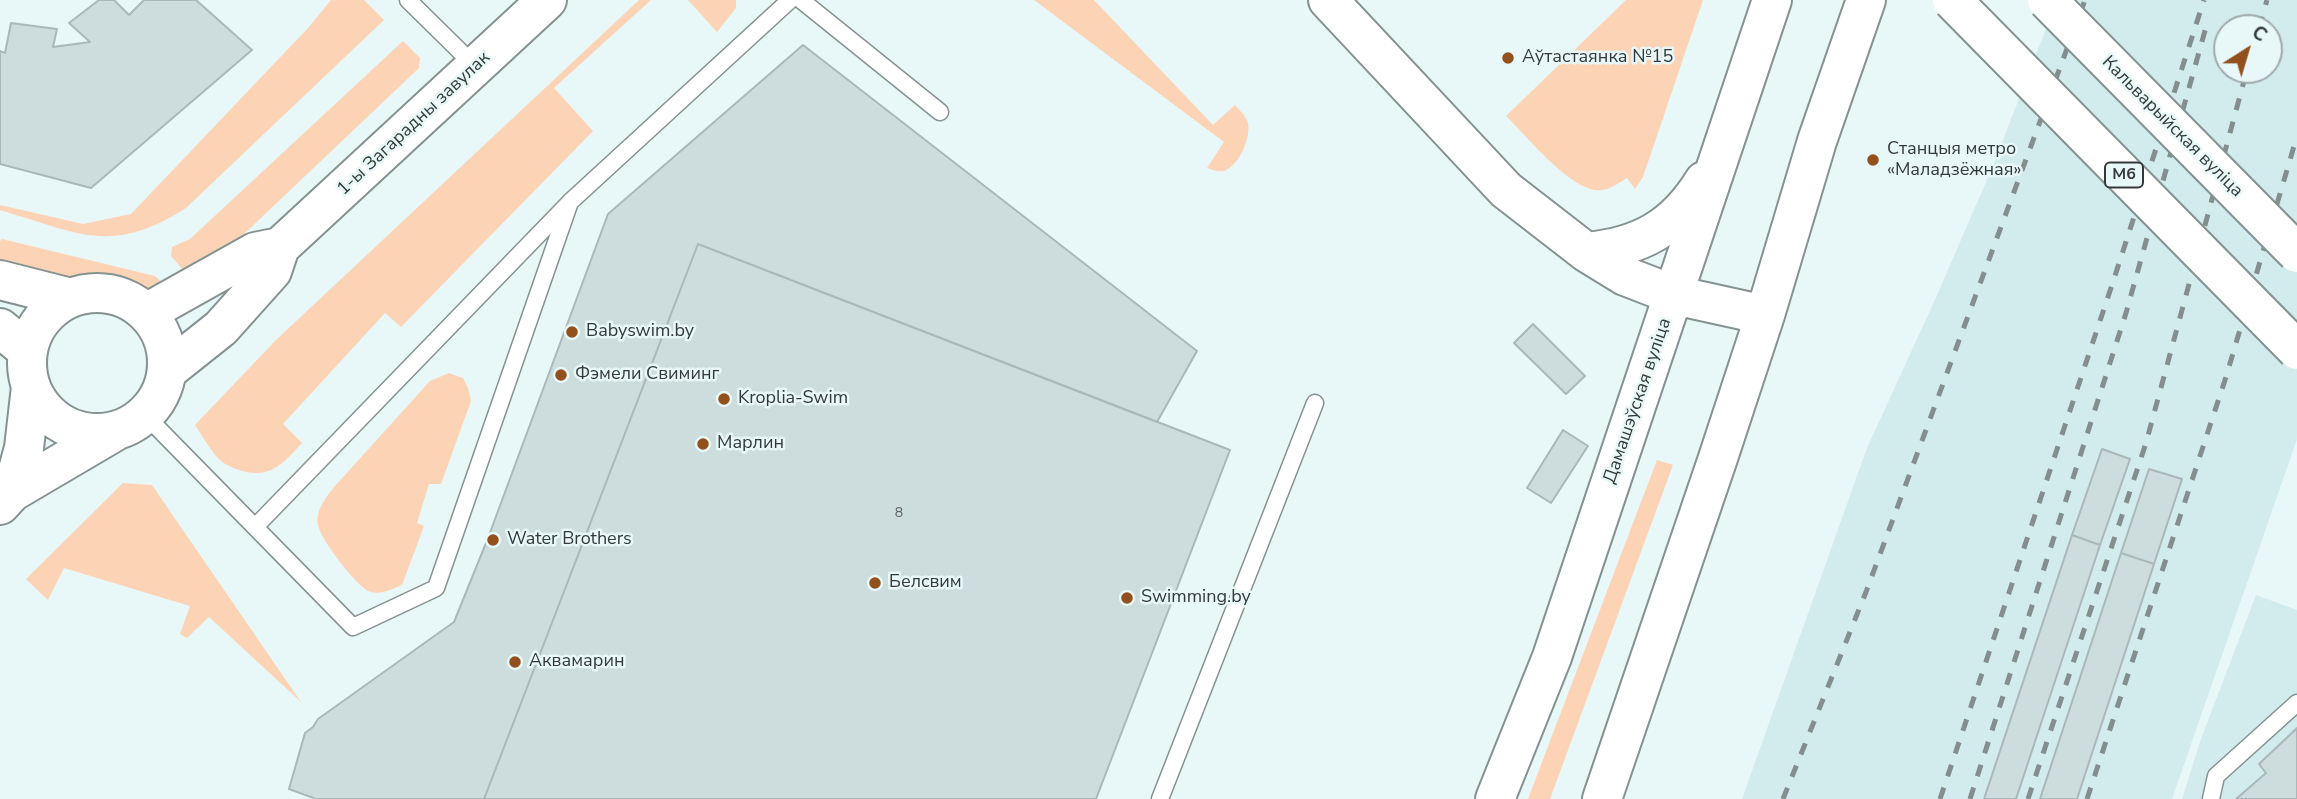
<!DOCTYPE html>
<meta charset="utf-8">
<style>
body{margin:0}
#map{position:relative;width:2297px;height:799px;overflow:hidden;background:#e8f7f8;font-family:"Nunito Sans",sans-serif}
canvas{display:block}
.north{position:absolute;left:2213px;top:14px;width:70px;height:70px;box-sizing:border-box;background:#e8f7f8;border:2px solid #a0abac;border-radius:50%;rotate:37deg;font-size:19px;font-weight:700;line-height:28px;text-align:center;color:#343a3b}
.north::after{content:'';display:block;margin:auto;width:24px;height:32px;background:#92511c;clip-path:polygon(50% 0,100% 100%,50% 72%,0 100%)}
</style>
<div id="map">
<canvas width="2297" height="799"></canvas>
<div class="north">С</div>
</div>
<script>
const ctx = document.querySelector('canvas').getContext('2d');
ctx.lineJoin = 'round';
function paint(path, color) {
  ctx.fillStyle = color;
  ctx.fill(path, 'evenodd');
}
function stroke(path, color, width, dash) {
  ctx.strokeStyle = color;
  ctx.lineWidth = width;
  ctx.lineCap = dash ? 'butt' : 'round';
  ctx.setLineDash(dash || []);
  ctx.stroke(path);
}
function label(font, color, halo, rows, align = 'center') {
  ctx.font = font + ' "Nunito Sans",sans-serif';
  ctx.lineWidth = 5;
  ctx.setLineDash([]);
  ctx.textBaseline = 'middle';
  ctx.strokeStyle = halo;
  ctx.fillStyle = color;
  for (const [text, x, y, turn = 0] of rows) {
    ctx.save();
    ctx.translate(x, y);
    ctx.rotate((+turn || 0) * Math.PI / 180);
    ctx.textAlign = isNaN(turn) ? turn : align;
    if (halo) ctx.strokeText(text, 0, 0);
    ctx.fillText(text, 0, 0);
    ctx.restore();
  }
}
paint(new Path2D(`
 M2057,0H2297V439L2172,799H1742L1867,448L1934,302L1993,166ZM2227,28H2269V70H2227Z
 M2256,595L2297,610V799H2182L2201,739Z`), '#d2ebec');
paint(new Path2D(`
 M331,0H364L384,20L186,208C111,256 78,233 0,210V205L83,224L131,214L308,28Z
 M639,0H651L554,88L593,131L401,327L385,313L283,424L302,443C282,465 268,481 236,469C229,466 222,463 217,457C209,448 202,435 195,425L276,340Z
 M688,0H736V8L717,32Z
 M1034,0H1094L1213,125L1235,105C1239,110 1246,116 1248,123C1251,138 1239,166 1224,171C1218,172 1212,170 1207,168L1224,142Z
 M1626,0H1703L1643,177L1635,189L1627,178C1620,182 1611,189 1603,190C1573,195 1526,135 1506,116Z
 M403,41L420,58L419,68L205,271L189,277L171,256L172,247L190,239Z
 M2,239L155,276L165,285L128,291L94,286L0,259V241Z
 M449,373L463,378L468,388L471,401L441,484H429L417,523L424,526L402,585C392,589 382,595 371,592C357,588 320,538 318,525C315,510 327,496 335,486L430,381Z
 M1657,460L1673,465L1550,799H1528Z
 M123,483L152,485L301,702L209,617L187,638L180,634L190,606L64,568L48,600L26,579Z`), '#fdd3b6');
const building = new Path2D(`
 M99,0H114L129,15L144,0H196L252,50L91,188L0,164V51L5,53L11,23L57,29L53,47L90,42L69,23Z
 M803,45L1197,351L1157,422L698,244L484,799H316L289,789L305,733L313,727L318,719L454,622L488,538L608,214Z
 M698,244L1230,450L1096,799H484Z
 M1533,324L1585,376L1566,394L1514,343Z
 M1563,430L1588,446L1551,503L1527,488Z
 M2102,449L2130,459L2100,545L2072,535Z
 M2149,469L2182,479L2154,564L2121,553Z
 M2072,535L2100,545L2016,799H1984Z
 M2121,553L2154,564L2077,799H2040Z
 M2297,728V799H2236L2266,773L2259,764Z`);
paint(building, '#cddcdd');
stroke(building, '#aab8b9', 2);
const lane = new Path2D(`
 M408,0L476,67
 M801,0L940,112
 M145,415L353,627L436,588L570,202
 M255,527L570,202L790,0
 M1160,799L1315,403
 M2211,799L2216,776L2297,703`);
const secondary = new Path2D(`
 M0,280L71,298
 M27 363a70 70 0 1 1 140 0a70 70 0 1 1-140 0Z
 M146,313L255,252L280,247
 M0,328L28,351
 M167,371L221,328L272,271L280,247L547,0
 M12,492L24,448L31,387
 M0,505L12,492L114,432`);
const primary = new Path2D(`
 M1328,0L1506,190L1586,252L1625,276L1674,295L1765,315
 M1586,252C1640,247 1675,228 1704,181
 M1495,799L1552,657L1772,0
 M1602,799L1718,458L1765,315L1817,141L1866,0`);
stroke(lane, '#849292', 19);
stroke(secondary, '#849292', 42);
stroke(primary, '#849292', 42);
stroke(lane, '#fff', 16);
stroke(secondary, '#fff', 38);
stroke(primary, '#fff', 38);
stroke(new Path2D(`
 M2259,28L2267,0
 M1783,799L1866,592L2085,0
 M1940,799L2113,282L2204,0
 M1970,799L2126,313L2208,20
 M2028,799L2146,443L2247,70
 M2087,799L2226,377L2297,136`), '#848e8f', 5, [12, 12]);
const primaryBridge = new Path2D(`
 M1952,0L2297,350
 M2047,0L2297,253`);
stroke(primaryBridge, '#849292', 42, []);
stroke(primaryBridge, '#fff', 38);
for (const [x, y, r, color] of [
 [1508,58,7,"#92511c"],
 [1873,160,7,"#92511c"],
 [572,332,7,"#92511c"],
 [561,375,7,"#92511c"],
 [724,399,7,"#92511c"],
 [703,444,7,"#92511c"],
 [493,540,7,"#92511c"],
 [875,583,7,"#92511c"],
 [1127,598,7,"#92511c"],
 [515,662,7,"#92511c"]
]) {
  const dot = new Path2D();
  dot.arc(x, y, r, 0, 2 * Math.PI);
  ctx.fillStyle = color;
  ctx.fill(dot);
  stroke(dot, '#e8f7f8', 2.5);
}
label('14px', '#5a6264', null, [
 ["8",899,514]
]);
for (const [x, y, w] of [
 [2124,175,38]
]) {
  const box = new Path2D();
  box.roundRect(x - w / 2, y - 12.5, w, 25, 5);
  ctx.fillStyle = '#e8f7f8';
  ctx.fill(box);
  stroke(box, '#343a3b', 2);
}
label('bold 16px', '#343a3b', null, [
 ["М6",2124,175]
]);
label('18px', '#343a3b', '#e8f7f8', [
 ["Аўтастаянка №15",1522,58],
 ["Станцыя метро",1887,150],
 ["«Маладзёжная»",1887,171],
 ["Babyswim.by",586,332],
 ["Фэмели Свиминг",575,375],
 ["Kroplia-Swim",738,399],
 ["Марлин",717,444],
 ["Water Brothers",507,540],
 ["Белсвим",889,583],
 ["Swimming.by",1141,598],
 ["Аквамарин",529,662]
], 'left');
label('18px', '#343a3b', '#e8f7f8', [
 ["1-ы Загарадны завулак",414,124,-43],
 ["Кальварыйская вуліца",2172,127,45],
 ["Дамашэўская вуліца",1638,401,-71]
]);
</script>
